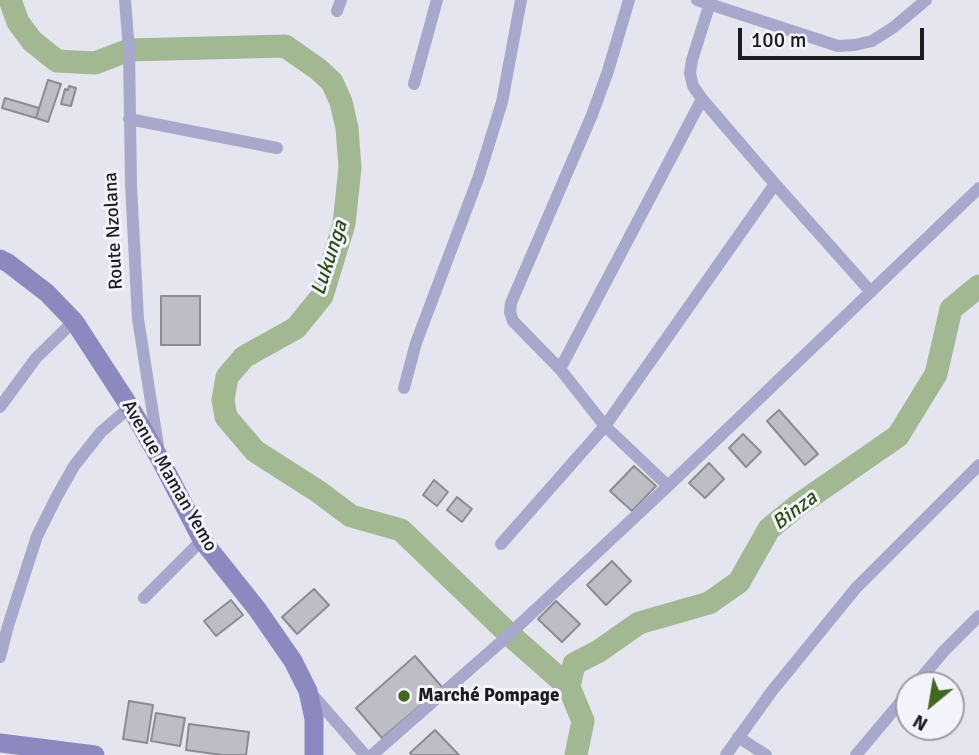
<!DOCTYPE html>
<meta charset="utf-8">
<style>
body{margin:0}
#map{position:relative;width:979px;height:755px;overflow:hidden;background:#e5e5ef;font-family:Signika,sans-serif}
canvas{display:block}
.north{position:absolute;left:895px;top:671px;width:70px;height:70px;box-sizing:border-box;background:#f3f3fc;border:2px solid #9d9da4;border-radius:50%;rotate:210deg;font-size:19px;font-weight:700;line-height:28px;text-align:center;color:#1c1c1f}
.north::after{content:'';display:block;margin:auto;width:24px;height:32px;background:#416721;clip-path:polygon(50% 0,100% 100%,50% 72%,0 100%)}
.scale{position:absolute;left:738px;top:28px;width:186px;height:32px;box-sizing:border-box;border:4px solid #1c1c1f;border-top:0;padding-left:9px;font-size:21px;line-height:24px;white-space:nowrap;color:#1c1c1f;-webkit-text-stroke:5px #f3f3fc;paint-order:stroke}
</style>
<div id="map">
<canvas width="979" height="755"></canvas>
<div class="north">N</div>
<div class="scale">100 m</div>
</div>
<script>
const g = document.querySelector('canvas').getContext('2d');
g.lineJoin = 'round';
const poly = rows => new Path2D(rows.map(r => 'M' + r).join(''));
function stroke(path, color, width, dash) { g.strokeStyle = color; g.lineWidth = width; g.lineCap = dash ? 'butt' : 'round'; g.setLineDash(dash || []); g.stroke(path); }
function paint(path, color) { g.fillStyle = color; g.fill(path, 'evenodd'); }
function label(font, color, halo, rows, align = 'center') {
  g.font = font + ' Signika,sans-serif'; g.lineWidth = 6; g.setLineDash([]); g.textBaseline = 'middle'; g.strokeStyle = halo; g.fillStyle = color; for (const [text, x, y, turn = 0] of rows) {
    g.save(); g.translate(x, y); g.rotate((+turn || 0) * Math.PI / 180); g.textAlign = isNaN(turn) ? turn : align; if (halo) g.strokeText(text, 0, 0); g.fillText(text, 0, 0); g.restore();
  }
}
stroke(poly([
 [10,0,18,22,32,41,57,61,95,63,129,50,285,46,318,69,332,82,341,102,347,128,350,168,344,224,322,296,296,328,244,357,227,377,223,400,226,417,255,451,319,492,351,516,401,530,510,635,569,687,583,721,576,755],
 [569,687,574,664,599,651,639,623,709,603,739,582,769,529,797,506,898,436,936,374,951,309,979,286]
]), '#a2b893', 23);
const building = poly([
 [48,80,61,84,48,122,36,118,48,80],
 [69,86,76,88,71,106,61,104,65,89,68,90,69,86],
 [5,98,39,108,36,118,2,108,5,98],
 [161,296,200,296,200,345,161,345,161,296],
 [779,410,818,454,805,465,767,421,779,410],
 [743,434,761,452,746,467,729,448,743,434],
 [709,463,724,479,705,498,689,483,709,463],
 [634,466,656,486,632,511,610,491,634,466],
 [434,480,448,492,437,506,423,495,434,480],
 [457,497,472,509,462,522,447,510,457,497],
 [612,561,631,581,606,605,587,585,612,561],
 [314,589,329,605,297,634,282,617,314,589],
 [231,600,243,615,216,636,204,621,231,600],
 [556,601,580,624,562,642,538,619,556,601],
 [415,656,442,687,382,738,356,708,415,656],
 [129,701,153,705,147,743,123,739,129,701],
 [156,713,185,718,180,746,151,741,156,713],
 [189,724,249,732,246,755,222,755,186,750,189,724],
 [435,730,459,755,412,755,410,753,435,730]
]);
paint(building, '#bdbdc6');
stroke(building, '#8b8b94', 2);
stroke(poly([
 [125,0,129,50,131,185,138,319,158,446],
 [629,0,608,71,592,115,511,303,510,312,513,321,560,369,605,426,668,486],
 [697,0,838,46,855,45,872,41,894,27,926,0],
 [711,0,692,60,690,73,693,86,702,99,775,184,871,292],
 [337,11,341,0],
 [414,84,437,0],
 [129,119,277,148],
 [560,369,702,99],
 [404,388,416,343,479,176,502,102,521,0],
 [0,407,36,358,74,321],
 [501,544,605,426,775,184],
 [144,598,202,540],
 [0,657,8,626,37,536,56,498,74,466,101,432,130,407],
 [915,685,944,651,979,616],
 [310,692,365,755],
 [738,737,766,755],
 [372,755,501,642,668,486,979,188],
 [726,755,772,691,856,588,979,465],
 [856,755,909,692]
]), '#a8a8cd', 12);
stroke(poly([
 [0,259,8,263,47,293,74,321,130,407,160,459,202,540,257,609,293,661,308,691,314,719,314,755],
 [0,743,95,755]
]), '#8b89bf', 19);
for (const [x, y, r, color] of [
 [404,696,7,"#416721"]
]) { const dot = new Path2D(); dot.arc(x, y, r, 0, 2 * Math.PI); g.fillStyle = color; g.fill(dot); stroke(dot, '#f3f3fc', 2.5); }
label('19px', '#1c1c1f', '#f3f3fc', [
 ["Route Nzolana",114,231,-93],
 ["Avenue Maman Yemo",169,476,60]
]);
label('bold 19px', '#1c1c1f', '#f3f3fc', [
 ["Marché Pompage",418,696]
], 'left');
label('italic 21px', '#2f4d17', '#f3f3fc', [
 ["Lukunga",330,258,-72],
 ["Binza",795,511,-37]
]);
</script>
